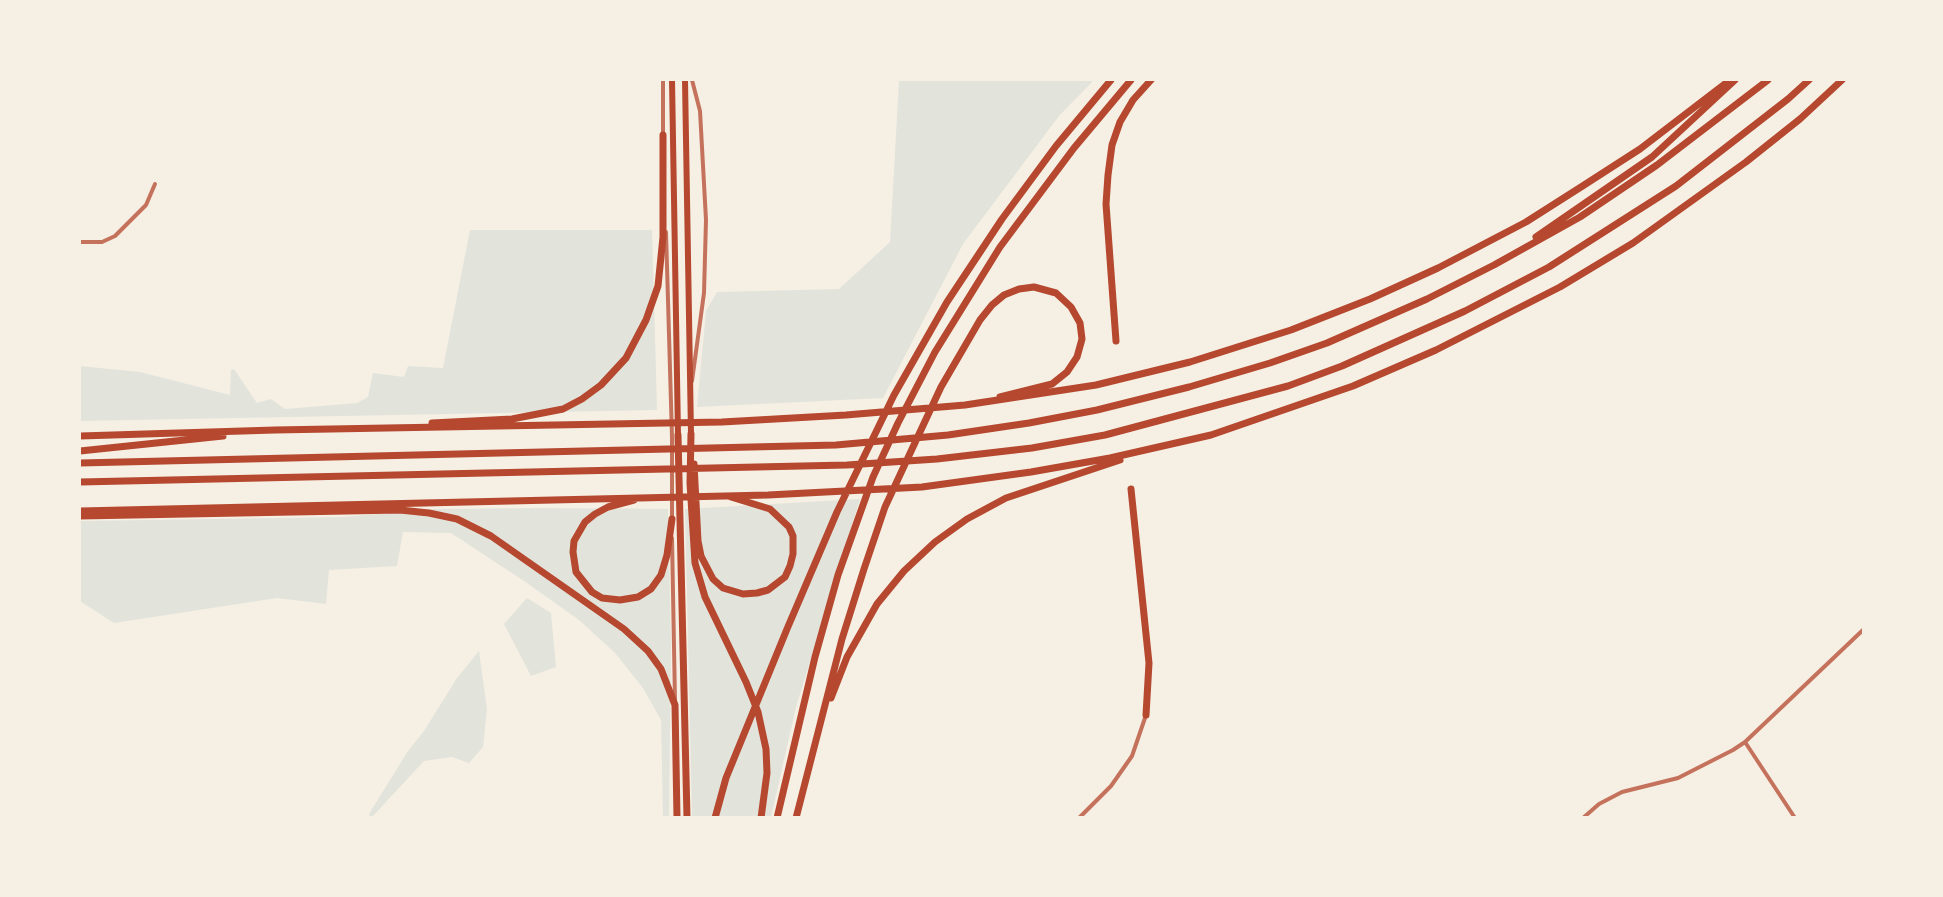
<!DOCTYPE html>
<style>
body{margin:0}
#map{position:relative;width:1943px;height:897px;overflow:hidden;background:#f6efe4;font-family:Helvetica,sans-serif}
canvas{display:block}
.frame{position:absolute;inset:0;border:81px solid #f6efe4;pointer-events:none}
</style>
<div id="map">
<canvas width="1943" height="897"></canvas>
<div class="frame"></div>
</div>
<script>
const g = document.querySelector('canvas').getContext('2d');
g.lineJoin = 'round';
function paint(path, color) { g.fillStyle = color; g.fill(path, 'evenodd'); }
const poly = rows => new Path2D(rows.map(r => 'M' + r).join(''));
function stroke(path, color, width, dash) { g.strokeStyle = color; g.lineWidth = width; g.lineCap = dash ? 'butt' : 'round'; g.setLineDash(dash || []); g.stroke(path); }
paint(poly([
 [899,80,1094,80,1059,116,963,244,883,398,697,407,706,311,717,292,839,289,890,242],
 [470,230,652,230,657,410,80,421,80,366,140,372,230,395,231,370,234,369,257,403,271,399,285,409,357,403,368,397,373,373,404,377,408,366,443,368],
 [860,499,796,707,771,817,692,817,685,509],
 [539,508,668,509,671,644,669,817,663,817,661,720,643,688,615,653,579,620,527,583,451,533,403,532,397,566,329,570,326,604,277,598,114,623,80,601,80,521,343,517,436,509],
 [527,598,551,613,556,667,531,676,504,624],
 [479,651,487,709,483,747,469,763,452,757,424,761,372,817,370,817,369,814,408,751,424,731,457,678]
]), '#e2e4dc');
stroke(poly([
 [663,80,663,134],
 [692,80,700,111,706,220,704,293,692,381],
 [666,232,672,437,672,518],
 [80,242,102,242,115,236,146,205,155,184],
 [672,538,675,701],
 [1745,742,1795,818],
 [1079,818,1111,786,1132,756,1146,715],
 [1583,818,1599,804,1622,792,1678,778,1733,750,1745,742,1864,629]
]), '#c5725c', 4);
stroke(poly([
 [672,80,678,435],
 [685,80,691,434]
]), '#b5482f', 6);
stroke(poly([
 [1536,237,1652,157,1735,80],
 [1116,341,1106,204,1108,175,1112,145,1120,122,1133,100,1151,80],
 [432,423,512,419,563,409,582,399,601,385,626,358,646,320,658,286,663,237,663,135],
 [691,434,690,483,695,563,705,597,746,682,758,712,766,749,767,773,761,818],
 [678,435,687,818],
 [80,436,275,430,722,422,846,415,965,405,1096,385,1190,362,1291,330,1370,299,1438,268,1526,222,1581,187,1640,149,1730,80],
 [80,451,223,436],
 [80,463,836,445,948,435,1029,423,1097,410,1189,387,1270,363,1327,343,1427,299,1494,265,1580,217,1657,165,1768,80],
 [694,464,698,541,701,556,713,579,723,588,743,594,757,593,768,590,785,577,790,566,793,554,793,536,789,527,770,509,731,497],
 [80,482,847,465,937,459,1032,448,1105,435,1288,386,1342,366,1465,311,1549,267,1676,186,1788,99,1809,80],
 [1131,489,1149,663,1146,715],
 [634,500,608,507,595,514,585,522,574,541,573,552,576,572,592,592,602,598,620,600,638,597,651,589,661,575,667,555,672,519],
 [80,511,768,495,922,487,1031,472,1110,458,1211,435,1353,386,1436,350,1560,287,1633,243,1746,162,1800,119,1842,80],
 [80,516,400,510,429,513,457,519,491,536,624,629,648,651,661,669,675,705,677,818],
 [831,698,847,657,877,604,904,571,935,542,967,519,1006,498,1120,460],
 [715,818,726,778,787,629,837,512,894,395,947,302,1002,219,1056,146,1111,80],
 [777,818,815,657,838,575,873,477,898,423,935,352,1000,247,1074,148,1131,80],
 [796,818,842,639,864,569,885,507,941,387,980,320,992,305,1004,295,1019,289,1034,287,1056,293,1071,307,1080,323,1082,339,1077,357,1067,372,1052,384,1000,397]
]), '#b5482f', 7);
</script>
